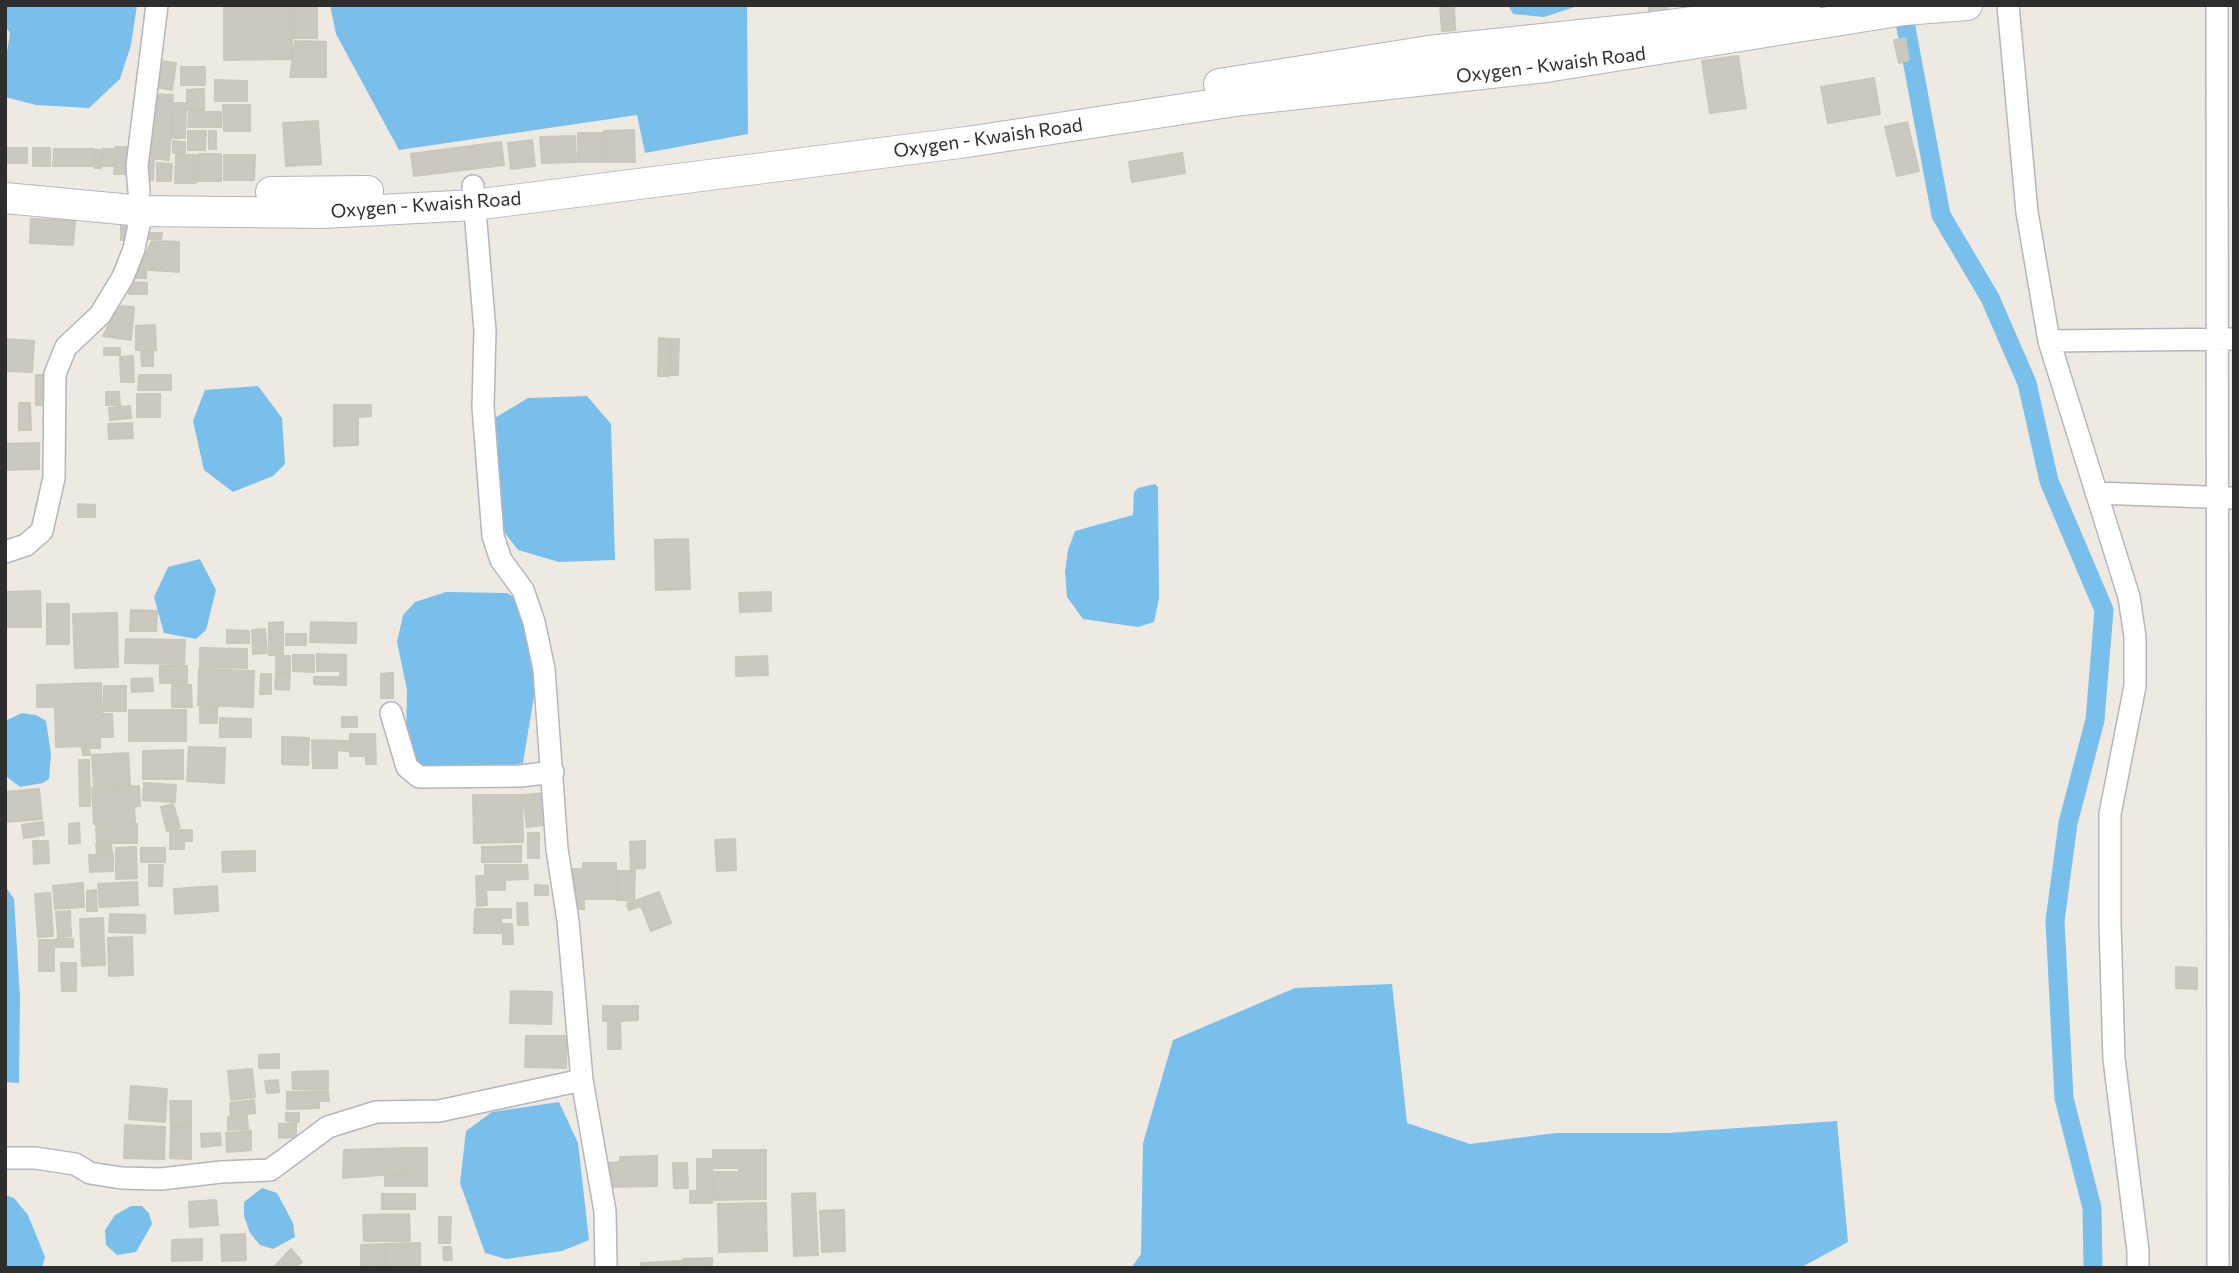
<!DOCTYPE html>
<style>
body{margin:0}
#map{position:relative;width:2239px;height:1273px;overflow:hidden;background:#eeeae1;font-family:Commissioner,sans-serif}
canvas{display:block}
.frame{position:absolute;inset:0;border:7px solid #2e2e2e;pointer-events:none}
</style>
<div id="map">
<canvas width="2239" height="1273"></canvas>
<div class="frame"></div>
</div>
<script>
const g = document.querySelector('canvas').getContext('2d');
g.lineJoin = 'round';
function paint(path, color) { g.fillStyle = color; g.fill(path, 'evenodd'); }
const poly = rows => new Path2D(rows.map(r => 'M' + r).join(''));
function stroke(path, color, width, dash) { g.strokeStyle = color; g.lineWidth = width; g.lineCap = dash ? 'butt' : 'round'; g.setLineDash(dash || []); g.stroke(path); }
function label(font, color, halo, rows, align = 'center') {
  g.font = font + ' Commissioner,sans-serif'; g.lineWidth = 6; g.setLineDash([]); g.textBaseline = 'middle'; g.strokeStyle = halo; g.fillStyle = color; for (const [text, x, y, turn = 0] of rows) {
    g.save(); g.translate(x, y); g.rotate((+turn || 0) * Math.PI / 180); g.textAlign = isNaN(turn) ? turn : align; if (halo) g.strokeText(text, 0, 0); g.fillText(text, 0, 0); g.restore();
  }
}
paint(poly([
 [5,5,137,5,131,45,120,79,89,108,36,105,5,97,5,65,10,33,5,26],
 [330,5,747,5,748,134,645,153,637,115,399,150,336,34],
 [1508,5,1581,5,1544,17,1513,14],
 [258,386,282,418,285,464,273,476,233,492,204,470,193,421,205,390],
 [587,396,611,424,615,560,559,562,518,550,498,524,493,419,528,398],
 [1155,484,1158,487,1159,598,1154,622,1138,627,1083,619,1067,597,1065,572,1068,550,1075,531,1133,515,1134,492,1138,488],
 [200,559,216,590,206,630,196,639,164,633,154,597,168,567],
 [446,592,507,593,522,602,533,644,535,690,523,763,477,772,419,768,406,734,407,690,397,642,403,615,415,602],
 [22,713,36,715,46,721,51,754,49,779,43,783,20,787,7,777,5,724,7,720],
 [5,886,14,899,20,997,19,1083,5,1082],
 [1392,984,1407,1123,1470,1144,1556,1133,1668,1133,1837,1121,1848,1242,1800,1268,1131,1268,1141,1254,1143,1143,1173,1040,1295,988],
 [559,1102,578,1143,589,1240,562,1251,506,1259,485,1253,460,1183,466,1131,492,1112],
 [262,1188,277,1193,293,1223,295,1237,273,1249,260,1245,250,1233,244,1216,244,1202],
 [5,1195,14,1198,28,1215,45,1257,42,1268,5,1268],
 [131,1206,142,1206,149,1213,152,1224,136,1252,117,1255,106,1245,105,1230,115,1215]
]), '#79bfec');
stroke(poly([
 [1905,22,1941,215,1990,298,2027,383,2049,481,2104,610,2095,720,2068,823,2055,921,2064,1098,2092,1208,2093,1268]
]), '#79bfec', 19);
const building = poly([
 [224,5,292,5,292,59,224,60,224,5],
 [294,5,317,5,317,38,294,38,294,5],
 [1440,5,1454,5,1455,30,1442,31,1440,5],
 [1649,5,1667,5,1667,14,1649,14,1649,5],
 [1905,38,1909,60,1899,63,1894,40,1905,38],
 [295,41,326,42,326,77,290,77,295,41],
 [1738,56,1746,108,1710,113,1702,61,1738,56],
 [160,61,176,63,172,90,156,87,160,61],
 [181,67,205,67,205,85,181,85,181,67],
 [1874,78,1880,114,1828,123,1821,87,1874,78],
 [215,80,247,81,247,101,215,101,215,80],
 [204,89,204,110,187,110,187,90,204,89],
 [151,94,173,95,169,160,148,158,151,94],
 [173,103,186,103,185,138,172,138,173,103],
 [223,105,250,105,250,131,224,131,223,105],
 [189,112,221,112,221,127,188,127,189,112],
 [318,121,321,164,286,166,283,123,318,121],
 [1907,122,1919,171,1897,176,1885,127,1907,122],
 [634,130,635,162,604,162,604,131,634,130],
 [188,131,206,131,205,150,188,150,188,131],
 [209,131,216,131,216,149,209,149,209,131],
 [578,133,602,133,602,162,578,162,578,133],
 [575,136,576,162,542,163,540,137,575,136],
 [532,140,535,166,511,169,508,143,532,140],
 [173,141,185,142,185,153,173,153,173,141],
 [501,142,504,165,414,176,411,154,501,142],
 [115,147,135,147,135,174,114,174,115,147],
 [6,148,27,148,27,163,6,163,6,148],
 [33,148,50,148,50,166,33,166,33,148],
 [54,149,94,149,94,166,53,166,54,149],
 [103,149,114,149,113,166,103,166,103,149],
 [95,150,101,150,101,168,95,168,95,150],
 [1182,153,1185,173,1132,182,1129,162,1182,153],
 [199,154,221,154,221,181,198,181,199,154],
 [176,155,197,155,196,183,175,183,176,155],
 [224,155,255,155,254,180,224,180,224,155],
 [144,159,154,160,153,180,143,179,144,159],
 [157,163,172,164,171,181,157,181,157,163],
 [31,219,75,221,73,245,30,243,31,219],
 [121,225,129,225,129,240,121,240,121,225],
 [149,233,162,233,161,239,149,239,149,233],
 [152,241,179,242,179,272,139,269,152,241],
 [134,271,146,271,146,278,134,278,134,271],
 [130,282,147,283,147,294,129,294,130,282],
 [119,306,134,307,131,340,103,336,119,306],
 [155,325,156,350,136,350,136,326,155,325],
 [659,338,670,339,669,376,658,376,659,338],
 [5,339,34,341,32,372,5,371,5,339],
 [672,339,679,339,678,375,671,375,672,339],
 [104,348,120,348,120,355,104,355,104,348],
 [141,352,153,352,153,366,142,366,141,352],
 [133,356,134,382,121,382,120,357,133,356],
 [36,375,53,375,53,406,36,405,36,375],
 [139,375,171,375,171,390,138,390,139,375],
 [106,392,119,392,120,405,106,405,106,392],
 [137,394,160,394,160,417,137,417,137,394],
 [19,403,30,403,31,430,19,430,19,403],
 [334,405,371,405,371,416,358,417,358,445,334,446,334,405],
 [130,406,131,418,110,420,109,408,130,406],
 [132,423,133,438,109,439,108,424,132,423],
 [39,443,39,469,5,470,5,444,39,443],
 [78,504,95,505,95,517,78,517,78,504],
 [688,539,690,589,656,590,655,540,688,539],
 [40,591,41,627,5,627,5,592,40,591],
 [771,592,771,611,740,612,739,593,771,592],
 [47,604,69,604,69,644,47,644,47,604],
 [131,610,157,611,156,631,130,631,131,610],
 [117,613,118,667,75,668,73,614,117,613],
 [283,622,283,655,269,655,269,623,283,622],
 [311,622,356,623,356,643,310,642,311,622],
 [265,629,267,653,253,654,252,630,265,629],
 [227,630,249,631,249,643,227,643,227,630],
 [286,634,306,634,306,645,286,645,286,634],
 [126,639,185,640,184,664,125,663,126,639],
 [200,648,247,649,247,668,200,667,200,648],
 [317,654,346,655,346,685,314,684,314,677,340,677,340,671,317,671,317,654],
 [293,655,314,655,314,672,293,671,293,655],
 [276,656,290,656,290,672,276,672,276,656],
 [767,656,768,675,736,676,736,657,767,656],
 [160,666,187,666,187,683,160,683,160,666],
 [199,669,254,671,253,707,198,705,199,669],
 [393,673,393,698,381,698,381,674,393,673],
 [261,674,271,674,271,694,260,694,261,674],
 [276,674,290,674,289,690,275,689,276,674],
 [152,678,153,691,132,692,131,679,152,678],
 [101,683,102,714,112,714,113,737,100,737,100,748,89,748,90,755,83,755,82,746,56,747,55,707,37,707,37,685,101,683],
 [172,685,191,685,192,707,172,707,172,685],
 [104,686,126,686,126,711,104,711,104,686],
 [200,707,217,707,217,723,200,723,200,707],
 [129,710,186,710,186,741,129,741,129,710],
 [342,717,357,717,357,727,342,727,342,717],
 [220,718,251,719,251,737,220,737,220,718],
 [350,734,375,734,376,764,366,764,366,756,350,756,350,734],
 [282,737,309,738,308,765,282,764,282,737],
 [312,740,348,741,348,751,337,750,337,768,313,768,312,740],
 [189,747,225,748,224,783,187,781,189,747],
 [183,750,183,779,143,779,143,751,183,750],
 [128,753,130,785,94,787,92,755,128,753],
 [79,760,89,760,90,806,80,806,79,760],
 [144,783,176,785,175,802,143,800,144,783],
 [139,786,140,806,134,806,135,822,94,824,92,788,139,786],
 [39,789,42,819,6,822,5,792,39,789],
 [548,793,552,824,527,827,523,795,548,793],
 [473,795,522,795,523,842,474,843,473,795],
 [173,804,180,827,167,831,161,807,173,804],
 [43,822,44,835,24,838,22,825,43,822],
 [79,823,80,843,69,844,69,824,79,823],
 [137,824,137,843,97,843,96,825,137,824],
 [170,830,192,830,192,841,184,841,184,849,170,849,170,830],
 [528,833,539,833,539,858,528,858,528,833],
 [735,839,736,870,717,871,715,840,735,839],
 [33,841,48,841,49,863,34,864,33,841],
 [645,841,645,868,631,869,630,842,645,841],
 [96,844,111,844,112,853,97,854,96,844],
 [521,846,521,862,482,862,482,847,521,846],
 [136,847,137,878,116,879,116,848,136,847],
 [141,848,165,848,165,862,141,862,141,848],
 [255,851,255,871,223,872,222,852,255,851],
 [113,854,113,871,90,872,89,855,113,854],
 [583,863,616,863,616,899,584,899,584,909,567,909,567,869,583,869,583,863],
 [149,865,163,865,162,886,149,886,149,865],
 [485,865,527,865,528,879,505,880,505,890,486,890,487,905,477,906,476,876,485,876,485,865],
 [618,871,635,871,634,901,617,900,618,871],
 [137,882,138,905,100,907,98,884,137,882],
 [83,883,84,907,55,909,53,886,83,883],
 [535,885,548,886,548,895,535,895,535,885],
 [217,886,218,911,175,914,174,889,217,886],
 [96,890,97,911,87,911,87,891,96,890],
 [659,892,671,923,651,931,641,906,629,910,627,904,659,892],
 [50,893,53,936,38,937,35,894,50,893],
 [517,903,527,903,528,925,518,925,517,903],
 [475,909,511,909,511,918,501,918,502,933,474,933,475,909],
 [70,911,71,936,58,937,56,912,70,911],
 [110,914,145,915,145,933,109,932,110,914],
 [103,918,105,965,82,966,80,919,103,918],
 [503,924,512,924,513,944,503,944,503,924],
 [132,937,133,975,109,976,108,938,132,937],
 [56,939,73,939,73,947,56,947,56,939],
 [39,940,54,940,54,971,39,971,39,940],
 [61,963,76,963,76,991,62,991,61,963],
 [2176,967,2197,968,2197,989,2176,988,2176,967],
 [511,991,552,992,551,1024,510,1023,511,991],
 [603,1006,638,1006,638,1020,620,1021,621,1049,608,1049,608,1021,603,1021,603,1006],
 [526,1036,567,1036,566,1068,525,1067,526,1036],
 [279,1054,279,1068,259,1068,259,1055,279,1054],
 [252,1069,255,1097,231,1100,228,1071,252,1069],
 [328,1071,328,1089,293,1089,292,1072,328,1071],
 [278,1080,279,1092,267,1093,265,1081,278,1080],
 [131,1086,167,1089,165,1122,129,1119,131,1086],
 [328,1091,329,1101,319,1101,319,1108,287,1109,287,1092,328,1091],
 [254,1100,255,1113,231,1116,230,1103,254,1100],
 [170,1101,191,1101,191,1125,171,1125,170,1101],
 [286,1113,299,1113,299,1122,286,1121,286,1113],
 [247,1116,248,1129,228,1130,228,1117,247,1116],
 [296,1123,296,1137,279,1138,279,1124,296,1123],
 [125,1125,165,1127,164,1159,124,1158,125,1125],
 [171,1127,191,1127,191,1159,170,1158,171,1127],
 [251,1131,251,1150,227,1152,226,1133,251,1131],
 [220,1133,221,1145,202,1147,201,1134,220,1133],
 [407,1148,407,1173,343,1178,344,1150,407,1148],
 [408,1148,427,1148,427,1186,385,1186,385,1175,408,1175,408,1148],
 [713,1150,766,1150,766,1199,714,1200,713,1172,739,1172,739,1168,713,1168,713,1150],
 [657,1156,657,1186,607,1187,607,1163,620,1162,620,1157,657,1156],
 [697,1159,712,1159,712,1203,690,1203,690,1191,697,1191,697,1159],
 [673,1163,687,1163,688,1188,674,1188,673,1163],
 [815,1193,818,1255,794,1256,792,1194,815,1193],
 [382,1194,415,1194,415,1209,382,1209,382,1194],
 [216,1200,218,1225,190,1227,189,1202,216,1200],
 [766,1203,767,1251,719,1252,718,1204,766,1203],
 [844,1210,845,1251,822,1252,820,1211,844,1210],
 [409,1214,410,1241,364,1241,363,1215,409,1214],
 [439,1217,451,1217,450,1243,439,1243,439,1217],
 [245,1234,246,1260,222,1261,221,1235,245,1234],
 [202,1239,202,1260,172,1261,172,1240,202,1239],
 [420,1243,420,1268,386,1268,386,1244,420,1243],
 [384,1244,384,1268,361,1268,361,1245,384,1244],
 [443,1247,451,1247,452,1260,444,1260,443,1247],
 [291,1249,302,1262,295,1268,273,1268,291,1249],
 [712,1258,712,1267,683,1268,683,1259,712,1258],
 [682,1261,682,1268,641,1268,641,1263,682,1261]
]);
paint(building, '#cac8bf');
stroke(building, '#cac7ba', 2);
const street = poly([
 [2008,5,2027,212,2049,341,2129,597,2135,637,2135,686,2110,814,2110,924,2114,1059,2138,1251,2138,1268],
 [2217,5,2218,1268],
 [473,186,485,331,483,407,493,536,501,560,523,590,534,622,544,669,557,849,568,921,582,1080,605,1211,606,1268],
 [139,192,137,166,157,5],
 [2049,341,2234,339],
 [2096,493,2234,498],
 [5,552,26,545,42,531,54,478,55,374,66,347,100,315,123,277,134,249,142,211],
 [391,713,407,767,419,777,521,776,553,772],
 [5,1158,35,1158,75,1164,90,1173,121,1178,161,1179,221,1172,270,1170,328,1127,376,1112,439,1111,582,1080]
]);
const secondary = poly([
 [1219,84,1429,51,1646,28,1805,7],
 [271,192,368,191],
 [5,198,142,211,323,213,474,205,967,142,1242,100,1546,67,1904,10,1967,5]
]);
stroke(street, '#b4b5c0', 24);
stroke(secondary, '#b4b5c0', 32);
stroke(street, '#fff', 21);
stroke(secondary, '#fff', 30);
label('19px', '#2e2e2e', '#fff', [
 ["Oxygen - Kwaish Road",1551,65,-7],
 ["Oxygen - Kwaish Road",988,138,-8],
 ["Oxygen - Kwaish Road",426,205,-4]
]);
</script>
